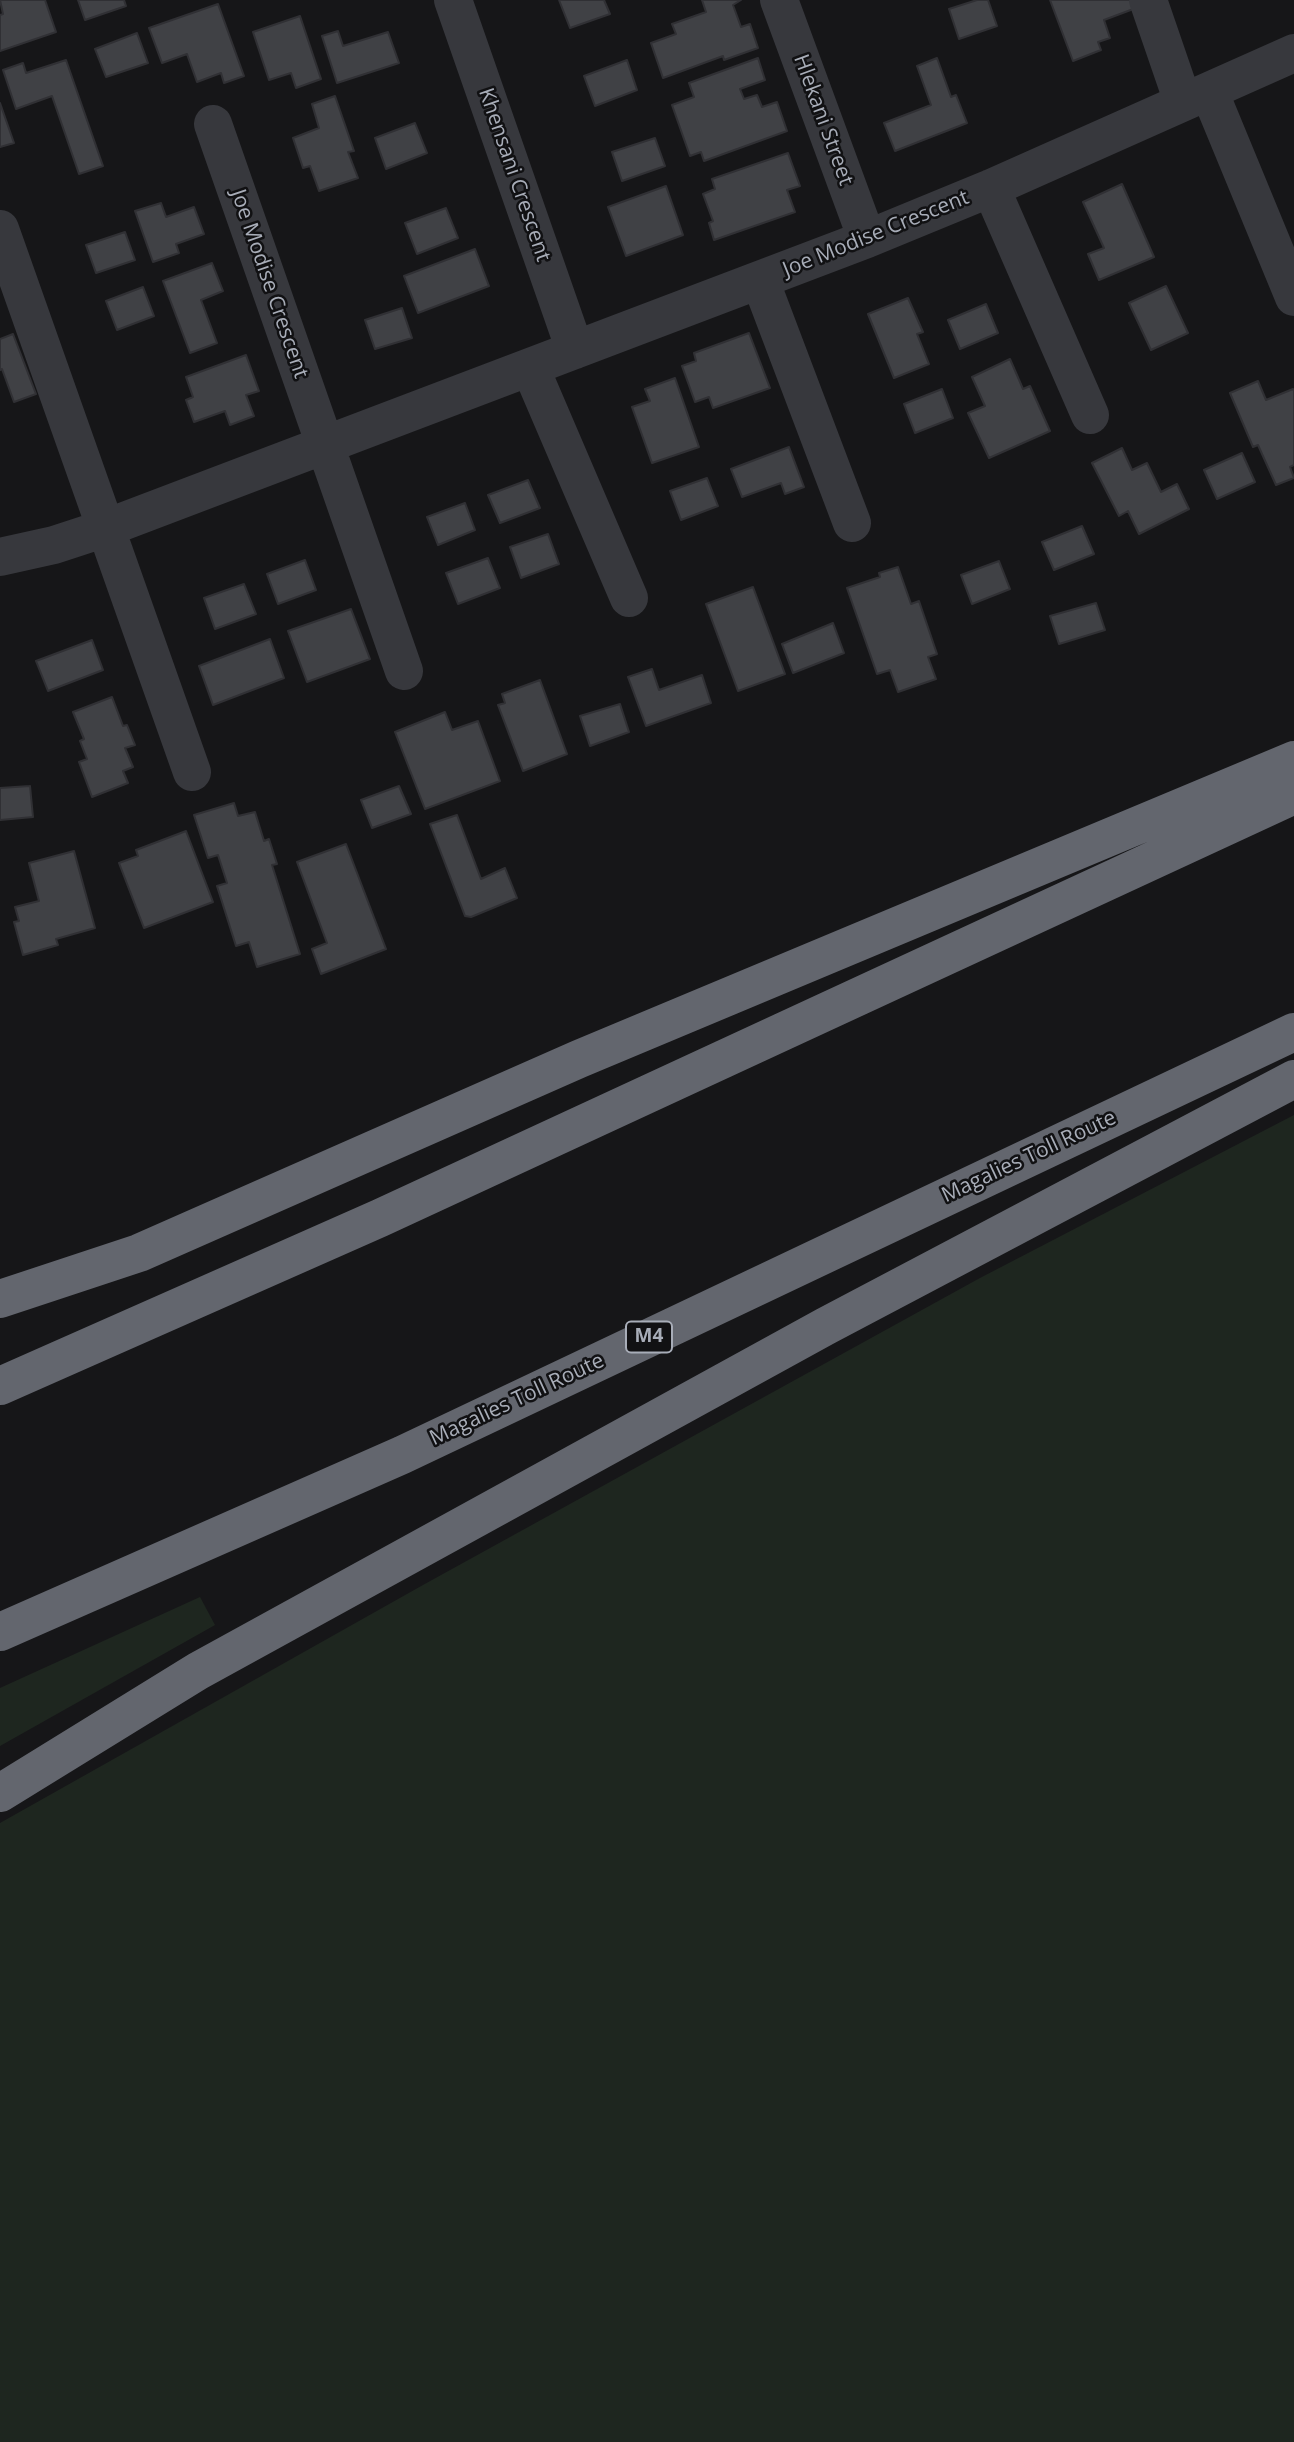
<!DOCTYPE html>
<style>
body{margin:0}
canvas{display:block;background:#161618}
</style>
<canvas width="1294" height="2442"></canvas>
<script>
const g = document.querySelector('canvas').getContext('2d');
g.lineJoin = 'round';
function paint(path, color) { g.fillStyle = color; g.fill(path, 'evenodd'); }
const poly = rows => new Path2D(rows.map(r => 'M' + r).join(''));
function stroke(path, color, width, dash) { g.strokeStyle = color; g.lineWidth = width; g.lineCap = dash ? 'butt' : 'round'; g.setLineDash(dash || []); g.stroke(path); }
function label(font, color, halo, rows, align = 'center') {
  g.font = font + ' "Open Sans",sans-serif'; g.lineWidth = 5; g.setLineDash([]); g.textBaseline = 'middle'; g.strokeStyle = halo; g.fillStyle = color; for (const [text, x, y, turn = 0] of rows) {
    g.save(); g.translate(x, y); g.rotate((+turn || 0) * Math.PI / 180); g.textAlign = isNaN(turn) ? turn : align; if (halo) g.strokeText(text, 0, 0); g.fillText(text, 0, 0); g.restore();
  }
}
paint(poly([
 [1294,1115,1294,2442,0,2442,0,1823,423,1585,980,1278],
 [200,1597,215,1625,0,1746,0,1688]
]), '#1e261f');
const building = poly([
 [0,0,45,0,56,32,0,51,0,15,3,14,0,0],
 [78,0,124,0,126,6,85,20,78,0],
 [559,0,604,0,610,14,570,28,559,0],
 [702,0,741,0,733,5,741,27,750,24,758,48,724,60,723,56,663,78,651,43,676,34,672,24,706,12,702,0],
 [977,0,988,0,997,26,959,39,949,9,977,0],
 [1050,0,1133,0,1136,8,1104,20,1110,38,1098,42,1101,50,1073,61,1050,0],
 [218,4,244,76,224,83,221,73,197,82,187,54,162,63,149,28,218,4],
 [300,16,321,79,296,88,291,73,269,80,253,32,300,16],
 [338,31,343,46,388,32,399,63,337,83,322,36,338,31],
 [137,33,148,63,106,77,95,49,137,33],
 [758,58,765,80,740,89,744,99,757,95,762,107,777,102,787,131,704,161,701,152,690,156,672,105,694,97,689,83,758,58],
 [937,58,951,97,956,95,967,123,895,151,884,123,931,105,917,66,937,58],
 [66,60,103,166,79,174,52,96,16,109,3,70,23,63,26,73,66,60],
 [627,60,637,90,595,106,584,76,627,60],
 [335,96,354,151,348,152,358,178,319,191,310,166,303,168,293,138,319,128,312,104,335,96],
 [0,103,14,143,0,147,0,103],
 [415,123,427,153,386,169,375,138,415,123],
 [655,138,665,166,622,181,612,152,655,138],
 [788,153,800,186,787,190,795,212,714,240,709,223,713,221,703,194,715,189,712,179,788,153],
 [1122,184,1154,257,1099,280,1088,254,1104,248,1083,202,1122,184],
 [666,186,683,235,626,256,608,207,666,186],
 [161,203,166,217,194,207,204,234,176,244,179,253,153,262,135,211,161,203],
 [446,208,458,238,417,254,405,223,446,208],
 [125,232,135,260,96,273,86,245,125,232],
 [475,249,489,286,418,313,404,276,475,249],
 [212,263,223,291,201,300,217,343,190,353,163,281,212,263],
 [1166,286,1188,333,1151,350,1129,303,1166,286],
 [143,287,154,316,117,330,106,301,143,287],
 [908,298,923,332,917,334,929,364,894,378,868,314,908,298],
 [986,304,998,333,960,349,948,320,986,304],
 [402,308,412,338,375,349,365,320,402,308],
 [749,333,770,388,713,408,709,397,695,402,682,366,696,361,694,353,749,333],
 [13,334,36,394,14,402,2,369,0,370,0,339,13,334],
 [246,355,259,391,246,395,254,416,230,425,225,411,194,422,186,400,193,397,186,377,246,355],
 [1010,359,1023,389,1030,386,1050,431,989,458,968,413,985,406,972,377,1010,359],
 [675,378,699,447,652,463,632,407,650,401,645,389,675,378],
 [1258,381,1266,400,1293,389,1294,391,1294,465,1290,467,1294,478,1276,485,1258,445,1253,447,1230,393,1258,381],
 [942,389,953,418,915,433,904,404,942,389],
 [789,447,804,487,785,494,781,483,742,497,731,469,789,447],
 [1122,448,1132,470,1147,463,1161,492,1177,484,1189,509,1139,534,1128,511,1119,516,1092,463,1122,448],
 [1242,453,1255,482,1217,499,1204,470,1242,453],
 [707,478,718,506,681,520,670,491,707,478],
 [528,480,540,508,500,523,488,495,528,480],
 [465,503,475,530,438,545,427,517,465,503],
 [1082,526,1094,554,1054,570,1042,542,1082,526],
 [548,534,559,564,521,578,510,547,548,534],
 [488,558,500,588,458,604,446,573,488,558],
 [305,560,316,590,278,604,267,574,305,560],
 [999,561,1010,589,972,604,961,575,999,561],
 [898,567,911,604,919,601,937,654,928,657,936,679,898,692,890,670,877,674,847,588,880,577,879,573,898,567],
 [244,584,256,614,215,629,204,598,244,584],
 [753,587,785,674,738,691,706,604,753,587],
 [1096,603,1105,630,1059,644,1050,616,1096,603],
 [351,609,370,659,307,682,288,631,351,609],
 [833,623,844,653,793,673,782,644,833,623],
 [270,639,284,678,213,705,199,666,270,639],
 [92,640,103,670,48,691,36,661,92,640],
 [652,669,659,690,702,675,711,703,646,726,628,677,652,669],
 [540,680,567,754,523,771,498,705,505,703,502,694,540,680],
 [112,697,123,726,127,725,135,745,125,748,133,767,123,771,128,783,92,797,79,762,87,759,80,741,84,739,73,712,112,697],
 [620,704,629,732,590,746,580,716,620,704],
 [445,712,452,730,478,721,500,781,425,809,395,732,445,712],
 [30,786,33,817,0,820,0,788,30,786],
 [399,786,411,814,372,828,361,800,399,786],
 [234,803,238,816,255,812,264,841,269,839,277,864,272,865,300,954,257,967,249,942,236,946,217,886,227,883,218,855,208,858,194,815,234,803],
 [457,815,481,879,505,868,517,898,471,917,465,916,430,824,457,815],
 [186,831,213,902,144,928,119,863,138,856,136,850,186,831],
 [346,844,386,949,321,974,312,949,327,943,297,862,346,844],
 [74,851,95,928,56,939,58,945,23,955,14,922,19,921,15,907,39,901,29,863,74,851]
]);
paint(building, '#404145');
stroke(building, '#303034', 2);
stroke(poly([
 [453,0,575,350],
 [779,0,867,239],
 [1148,0,1183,102],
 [1209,91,1294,297],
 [213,124,404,671],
 [991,188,1090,415],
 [0,229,192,772],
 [760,280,852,523],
 [530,367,629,598],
 [0,557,54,545,106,528,867,239,991,188,1294,53]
]), '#37383d', 38);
stroke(poly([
 [0,1299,139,1253,579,1059,1294,760],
 [0,1386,380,1218,1294,795],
 [0,1632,402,1455,1294,1032],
 [0,1793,198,1671,826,1326,1294,1079]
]), '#63666e', 38);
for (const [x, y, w] of [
 [649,1337,46]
]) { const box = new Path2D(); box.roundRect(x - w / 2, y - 15.5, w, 31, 5); g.fillStyle = '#111113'; g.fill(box); stroke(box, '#a8adb8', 2); }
label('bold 19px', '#a8adb8', null, [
 ["M4",649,1337]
]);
label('21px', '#a8adb8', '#111113', [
 ["Hlekani Street",823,120,70],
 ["Khensani Crescent",514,175,71],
 ["Joe Modise Crescent",876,234,-22],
 ["Joe Modise Crescent",269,284,71],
 ["Magalies Toll Route",1029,1157,-25],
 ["Magalies Toll Route",517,1400,-25]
]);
</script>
